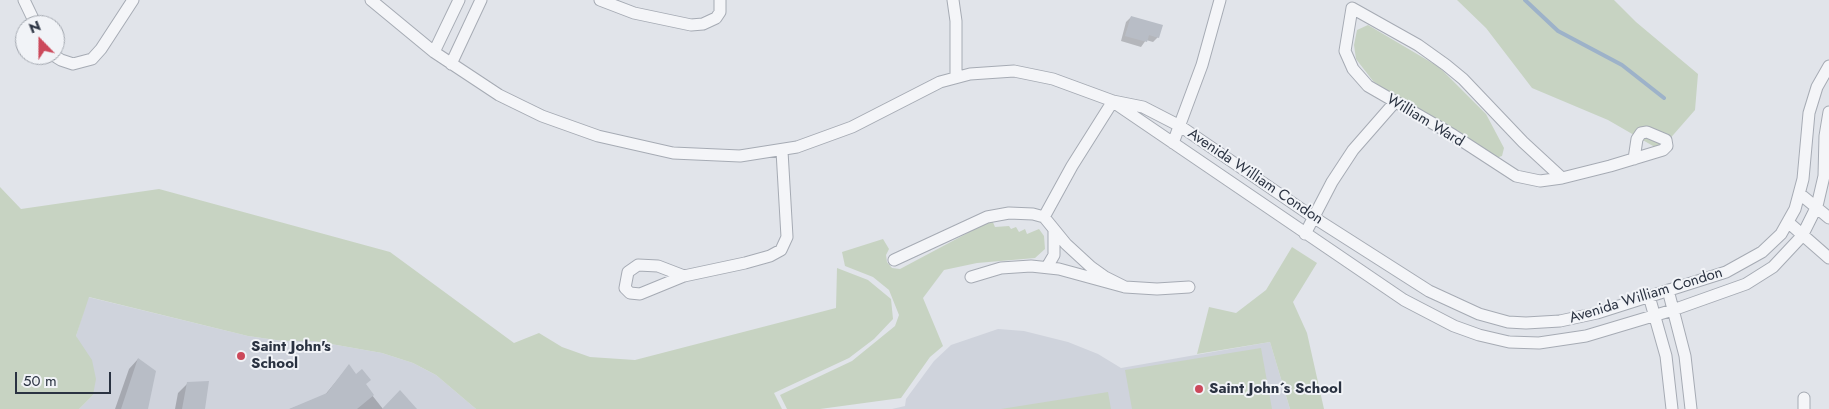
<!DOCTYPE html>
<meta charset="utf-8">
<style>
body{margin:0}
#map{position:relative;width:1829px;height:409px;overflow:hidden;background:#e1e4ea;font-family:Jost,sans-serif}
canvas{display:block}
.north{position:absolute;left:15px;top:15px;width:50px;height:50px;box-sizing:border-box;background:#f1f3f7;border:1px solid #a1a6ae;border-radius:50%;rotate:338deg;font-size:14px;font-weight:700;line-height:20px;text-align:center;color:#2a3241}
.north::after{content:'';display:block;margin:auto;width:18px;height:22px;background:#cc495b;clip-path:polygon(50% 0,100% 100%,50% 72%,0 100%)}
.scale{position:absolute;left:15px;top:372px;width:96px;height:22px;box-sizing:border-box;border:2px solid #2a3241;border-top:0;padding-left:6px;font-size:15px;line-height:18px;white-space:nowrap;color:#2a3241;-webkit-text-stroke:4px #f1f3f7;paint-order:stroke}
</style>
<div id="map">
<canvas width="1829" height="409"></canvas>
<div class="north">N</div>
<div class="scale">50 m</div>
</div>
<script>
const g = document.querySelector('canvas').getContext('2d');
g.lineJoin = 'round';
function paint(path, color) { g.fillStyle = color; g.fill(path, 'evenodd'); }
const poly = rows => new Path2D(rows.map(r => 'M' + r).join(''));
function stroke(path, color, width, dash) { g.strokeStyle = color; g.lineWidth = width; g.lineCap = dash ? 'butt' : 'round'; g.setLineDash(dash || []); g.stroke(path); }
function label(font, color, halo, rows, align = 'center') {
  g.font = font + ' Jost,sans-serif'; g.lineWidth = 4; g.setLineDash([]); g.textBaseline = 'middle'; g.strokeStyle = halo; g.fillStyle = color; for (const [text, x, y, turn = 0] of rows) {
    g.save(); g.translate(x, y); g.rotate((+turn || 0) * Math.PI / 180); g.textAlign = isNaN(turn) ? turn : align; if (halo) g.strokeText(text, 0, 0); g.fillText(text, 0, 0); g.restore();
  }
}
paint(poly([
 [88,297,248,336,283,341,314,341,382,353,413,363,436,375,476,409,79,409,93,395,76,336],
 [998,329,1024,331,1068,342,1098,354,1121,368,1270,342,1290,409,892,409,905,406,906,399,934,361,951,345]
]), '#cfd3dc');
paint(poly([
 [1457,0,1614,0,1636,22,1698,74,1695,110,1660,150,1608,120,1532,88,1486,28],
 [1368,25,1439,67,1486,114,1504,148,1502,156,1496,158,1397,99,1373,81,1356,59,1354,45,1357,30],
 [0,187,21,209,159,189,390,252,514,343,539,333,562,347,590,357,635,360,836,308,837,268,868,280,891,299,893,319,874,339,849,358,774,393,782,409,476,409,436,375,413,363,382,353,314,341,283,341,248,336,89,297,76,336,92,360,96,379,93,395,79,409,0,409],
 [992,220,995,227,1009,226,1011,229,1016,227,1019,232,1025,229,1027,234,1039,229,1044,236,1045,249,1035,258,977,263,944,270,923,298,943,346,930,357,901,398,820,409,787,409,780,395,852,361,895,326,899,315,889,290,873,277,845,266,842,252,883,239,889,249,886,255,887,262,892,268,900,269],
 [1292,247,1317,263,1293,302,1307,333,1324,409,1290,409,1270,342,1197,354,1209,307,1236,313,1266,290],
 [1261,348,1272,409,1132,409,1125,370],
 [1108,392,1111,409,1001,409]
]), '#c7d3c2');
paint(poly([
 [1131,17,1158,37,1153,42,1146,40,1141,47,1121,41,1126,22],
 [138,359,147,409,115,409,129,369],
 [349,366,383,409,290,409,324,396],
 [188,383,204,409,175,409,178,393]
]), '#0003');
stroke(poly([
 [1525,0,1558,31,1622,65,1664,98]
]), '#9db2c9', 4);
paint(poly([
 [1131,16,1163,25,1159,38,1149,35,1147,42,1125,36],
 [138,358,156,371,148,409,121,409],
 [349,364,356,374,362,369,371,380,366,384,374,395,357,409,289,409,327,393],
 [209,381,205,409,182,409,187,382],
 [400,390,417,409,382,409]
]), '#b8bdc6');
const minor = poly([
 [24,0,36,25],
 [371,0,434,52,499,95,542,116,598,136,673,153,740,156,797,147,852,127,940,82,970,74,1014,71,1053,79,1113,101,1143,107,1180,126,1313,217,1429,291,1479,314,1508,322,1526,323,1560,321,1597,313,1726,272,1762,252,1781,234,1795,209,1803,179,1809,113,1817,87,1829,66],
 [600,0,634,13,691,25,703,24,716,18,720,12,720,0],
 [953,0,956,21,956,77],
 [434,52,459,0],
 [53,55,61,60,73,64,92,59,101,49,133,0],
 [451,64,481,0],
 [1116,104,1404,300,1454,326,1479,335,1509,342,1539,343,1586,336,1673,310,1746,284,1773,267,1802,236,1817,206,1824,176,1825,136,1829,112],
 [1173,143,1202,65,1220,0],
 [1562,178,1523,142,1463,79,1446,65,1418,45,1352,8,1345,51,1353,69,1368,86,1453,135,1516,176,1540,181,1562,178,1610,166,1663,150,1667,146,1666,140,1647,132,1641,133,1637,139,1634,159],
 [1800,194,1829,218],
 [1044,217,1072,166,1113,101],
 [1789,223,1829,258],
 [1305,234,1332,182,1353,150,1395,102],
 [894,260,987,217,1009,213,1033,214,1044,217,1066,244,1091,267,1105,277,1125,287],
 [1047,267,1054,255,1054,230],
 [684,276,658,266,638,265,628,272,625,288,630,293,640,294,684,276,745,263,770,256,781,250,787,237,782,151],
 [971,277,1001,268,1031,266,1059,269,1125,287,1157,289,1189,287],
 [1668,290,1685,356,1691,409],
 [1649,296,1666,356,1672,409],
 [1804,398,1804,409]
]);
stroke(minor, '#a6abb4', 13);
stroke(minor, '#f4f5f8', 11);
for (const [x, y, r, color] of [
 [241,356,5,"#cc495b"],
 [1199,389,5,"#cc495b"]
]) { const dot = new Path2D(); dot.arc(x, y, r, 0, 2 * Math.PI); g.fillStyle = color; g.fill(dot); stroke(dot, '#f1f3f7', 2); }
label('15px', '#2a3241', '#f1f3f7', [
 ["William Ward",1425,121,31],
 ["Avenida William Condon",1255,177,34],
 ["Avenida William Condon",1646,296,-17]
]);
label('bold 15px', '#2a3241', '#f1f3f7', [
 ["Saint John's",251,347],
 ["School",251,364],
 ["Saint John´s School",1209,389]
], 'left');
</script>
